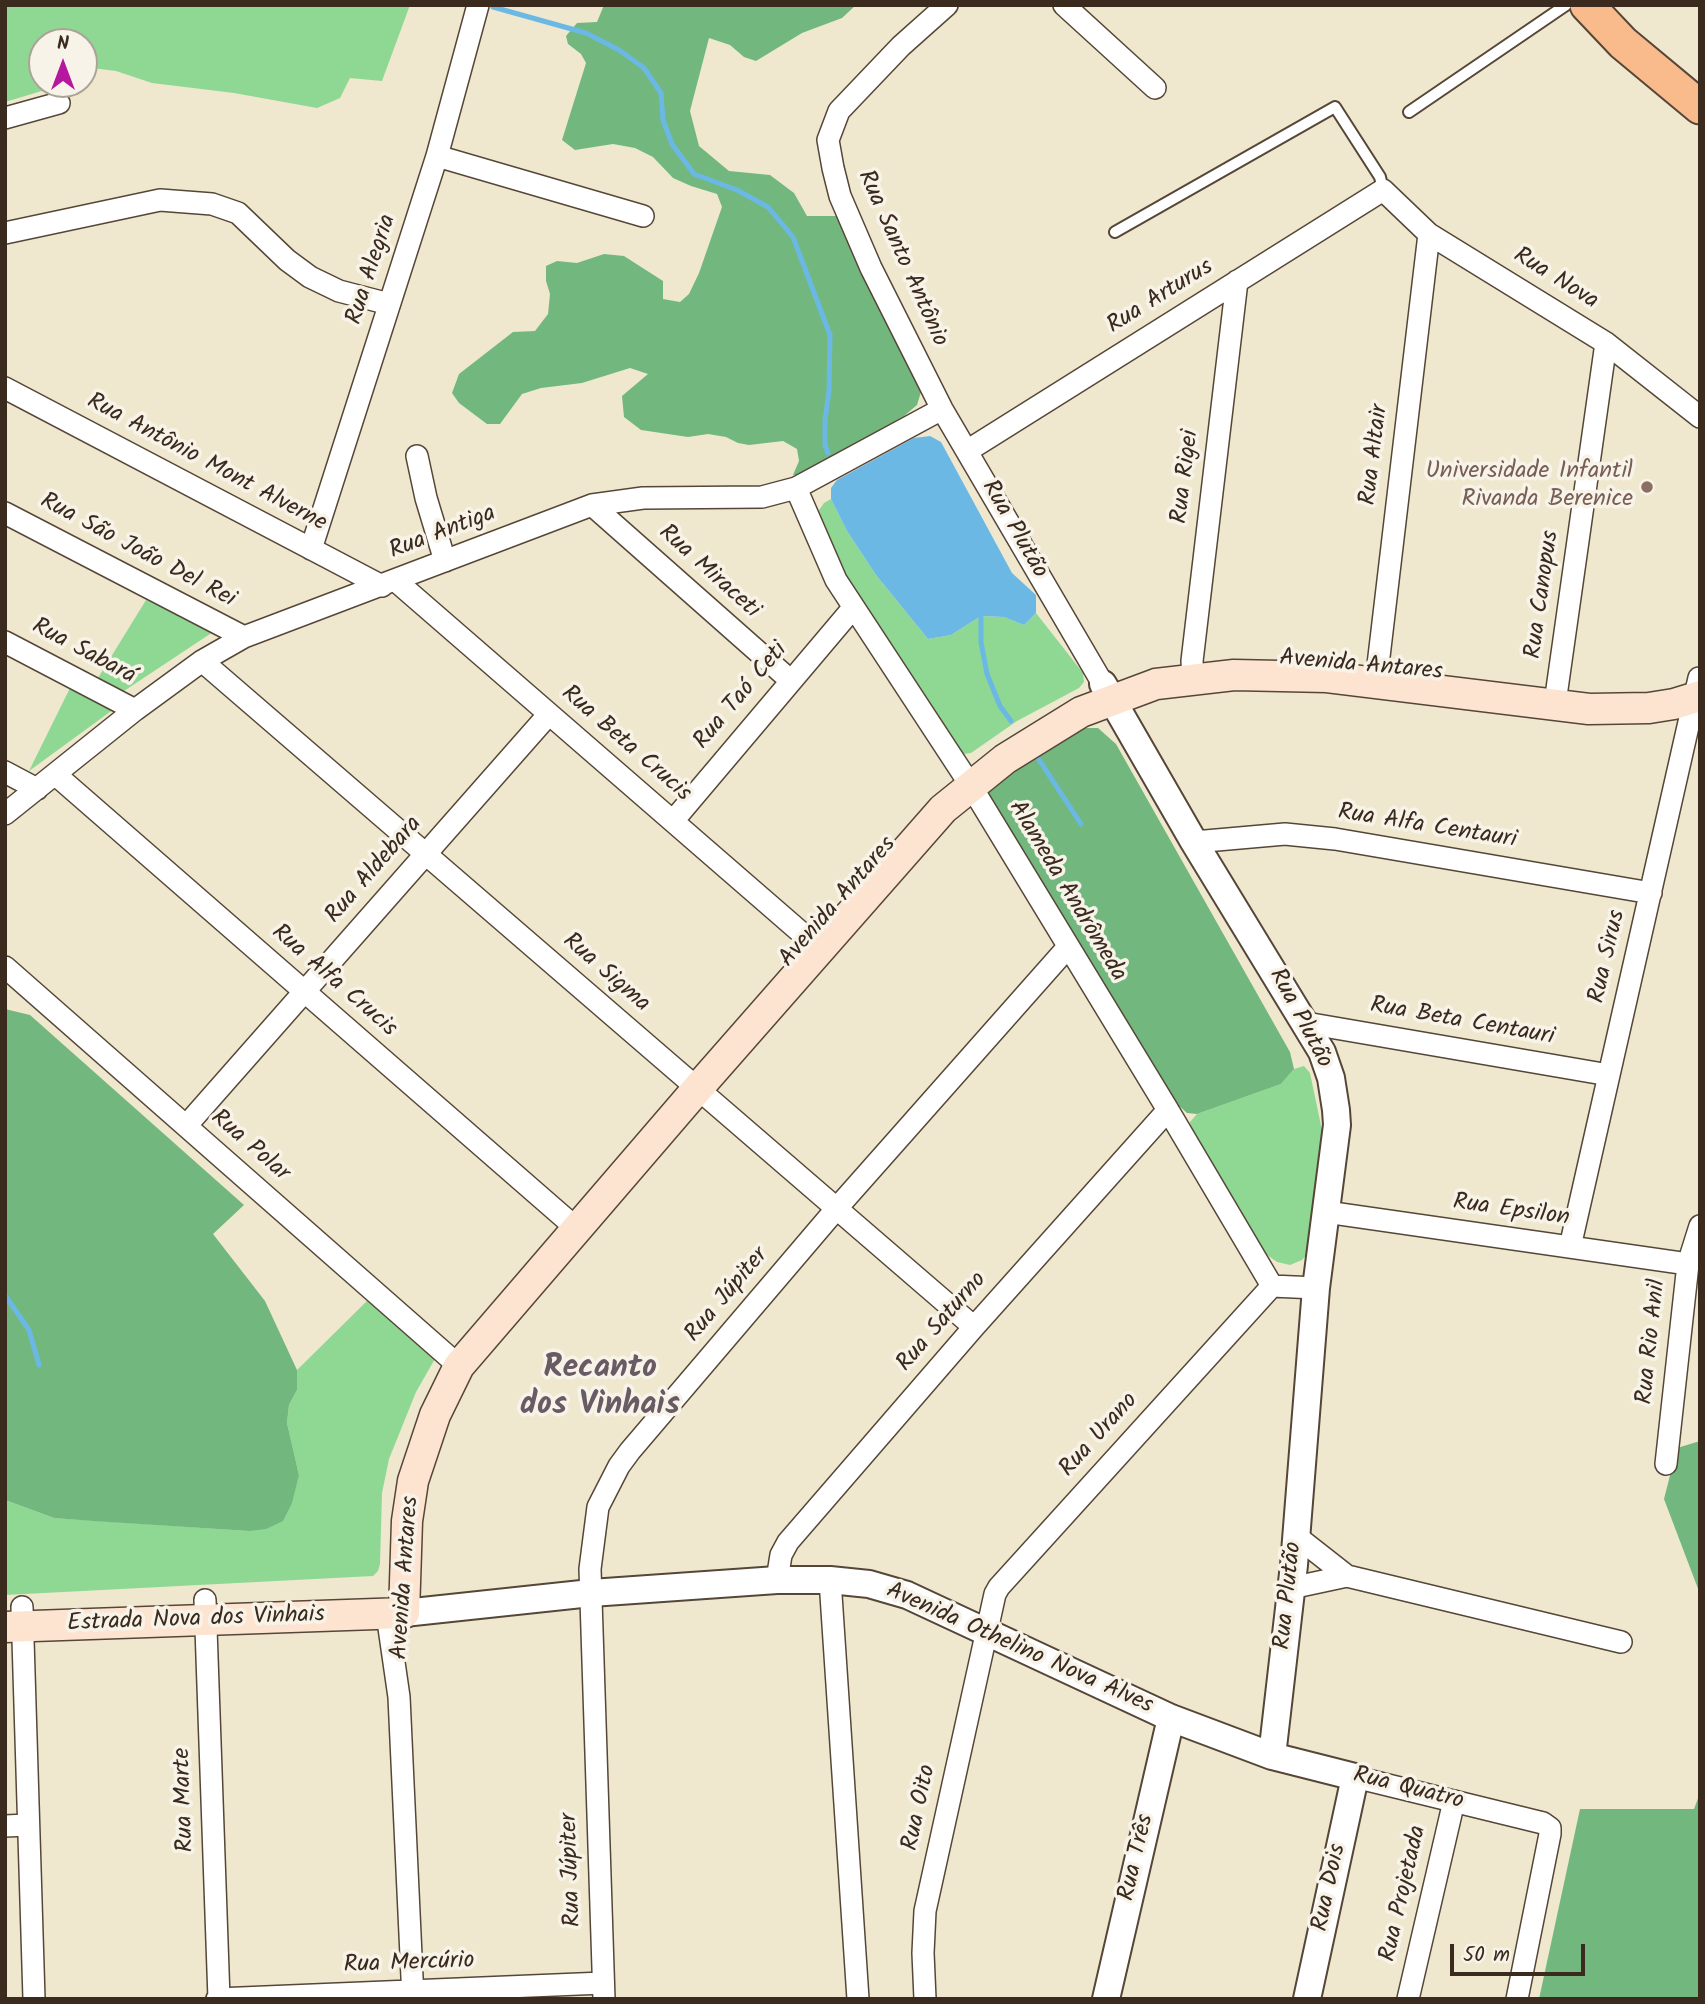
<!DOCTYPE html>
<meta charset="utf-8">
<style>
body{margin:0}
#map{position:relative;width:1705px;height:2004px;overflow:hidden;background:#efe8ce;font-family:Kalam,sans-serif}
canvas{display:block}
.frame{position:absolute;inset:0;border:7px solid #3b2a1e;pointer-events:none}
.north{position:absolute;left:28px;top:28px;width:70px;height:70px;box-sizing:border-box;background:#f7f3e8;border:2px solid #aca397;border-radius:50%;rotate:0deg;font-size:19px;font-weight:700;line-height:28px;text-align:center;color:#3b2a1e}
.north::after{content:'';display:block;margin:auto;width:24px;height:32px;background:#b5179e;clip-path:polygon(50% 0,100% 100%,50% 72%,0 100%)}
.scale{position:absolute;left:1450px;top:1944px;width:135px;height:32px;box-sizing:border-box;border:4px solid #3b2a1e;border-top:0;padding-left:9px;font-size:21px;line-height:24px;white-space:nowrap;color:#3b2a1e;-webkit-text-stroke:5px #f7f3e8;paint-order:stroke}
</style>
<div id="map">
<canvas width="1705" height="2004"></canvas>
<div class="frame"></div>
<div class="north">N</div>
<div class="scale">50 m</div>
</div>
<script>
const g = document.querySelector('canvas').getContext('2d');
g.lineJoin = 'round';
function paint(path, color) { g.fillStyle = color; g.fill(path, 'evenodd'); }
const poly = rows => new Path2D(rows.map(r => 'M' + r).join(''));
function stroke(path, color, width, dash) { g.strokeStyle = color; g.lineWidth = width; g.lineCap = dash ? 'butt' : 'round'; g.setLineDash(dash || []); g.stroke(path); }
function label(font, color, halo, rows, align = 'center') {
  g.font = font + ' Kalam,sans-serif'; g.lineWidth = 7; g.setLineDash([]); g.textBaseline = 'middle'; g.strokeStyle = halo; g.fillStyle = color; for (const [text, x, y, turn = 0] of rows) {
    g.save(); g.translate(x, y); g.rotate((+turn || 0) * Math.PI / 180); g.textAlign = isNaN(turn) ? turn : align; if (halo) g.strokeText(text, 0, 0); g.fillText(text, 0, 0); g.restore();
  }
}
paint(poly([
 [5,5,410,5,382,81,350,78,340,98,317,108,234,93,152,83,116,71,84,67,84,42,42,42,42,84,52,84,45,90,5,102],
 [831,499,847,531,876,575,928,639,951,635,981,616,1004,617,1024,625,1036,613,1083,673,1084,682,1079,688,1017,721,971,753,964,754,954,750,859,604,820,521,819,510,824,503],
 [146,600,213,632,124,691,98,678],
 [70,688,114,709,29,771],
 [1304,1066,1310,1073,1323,1135,1310,1251,1302,1260,1290,1265,1277,1262,1263,1252,1191,1131,1190,1122,1197,1114,1281,1084,1294,1069],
 [368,1300,436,1357,416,1392,389,1459,382,1493,380,1564,378,1571,373,1576,5,1595,5,1500,54,1518,249,1531,299,1475,287,1423,289,1405,297,1390,297,1370]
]), '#8ed894');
paint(poly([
 [604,5,856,5,842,18,802,33,756,61,744,57,730,45,709,38,690,111,699,146,729,171,770,175,794,193,807,216,839,216,917,381,921,392,917,405,904,416,802,475,793,475,799,461,797,449,783,441,749,445,738,443,726,437,708,434,688,437,641,430,624,417,622,396,648,374,630,368,582,383,541,388,522,394,500,424,487,424,459,403,452,393,459,374,513,332,535,331,548,314,550,294,546,281,546,266,557,261,577,263,604,254,624,256,663,281,663,299,680,302,689,294,699,273,722,207,717,194,691,186,673,178,653,157,635,148,613,144,575,150,562,140,586,63,581,54,568,44,566,36,577,23,597,22],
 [1079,728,1098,728,1116,744,1290,1052,1294,1069,1281,1084,1197,1114,1187,1113,1176,1103,988,796,989,784],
 [5,1009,30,1015,244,1205,213,1234,265,1301,297,1370,297,1390,289,1405,287,1423,299,1475,292,1503,283,1521,266,1529,249,1531,93,1521,54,1518,5,1500],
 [1700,1441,1700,1594,1664,1499,1677,1448],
 [1700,1793,1700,1999,1539,1999,1580,1809,1694,1809]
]), '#72b87e');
paint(poly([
 [930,436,941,442,1012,573,1036,595,1036,613,1024,625,1004,617,981,616,951,635,928,639,876,575,847,531,831,499,831,488,837,480,914,438]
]), '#6bb8e5');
stroke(poly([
 [493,7,586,33,619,50,644,68,661,93,663,120,672,144,694,174,737,190,768,207,793,237,830,335,829,391,825,420,825,445,828,453],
 [981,616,981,642,987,674,1000,706,1011,721],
 [1036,755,1081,824],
 [5,1295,29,1330,39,1365]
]), '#6bb8e5', 5);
const service = poly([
 [1409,112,1566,5],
 [1115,232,1335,107,1380,177,1383,190]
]);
const minor = poly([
 [947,5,901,46,839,111,828,140,833,168,840,196,871,268,942,409,1103,684],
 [1064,5,1155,88],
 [5,118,59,103],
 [437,156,643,216],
 [5,233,160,200,212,204,238,213,287,260,310,277,339,291,389,304],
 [5,388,382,586],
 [967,451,1383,190,1429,234,1606,343,1700,417],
 [417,456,426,498,445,561],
 [796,488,836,580,971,786,1168,1110,1272,1286,1316,1288],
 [592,505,790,680],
 [5,513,244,637],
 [311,549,437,156,478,5],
 [396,581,820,949],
 [5,642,135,710],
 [202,661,974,1327],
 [1193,679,1192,661,1237,281],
 [1376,682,1429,234],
 [1557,689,1606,343],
 [5,772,37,789],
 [56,775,576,1228],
 [5,814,135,710,202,661,244,637,592,505,643,498,762,497,796,488,942,409],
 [673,821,853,608],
 [1194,842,1285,834,1335,839,1651,893],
 [5,967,459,1366],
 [1306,1023,1609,1075],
 [186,1126,549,714],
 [1326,1212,1688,1264],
 [1570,1247,1699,678],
 [1666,1464,1688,1264,1700,1226],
 [1296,1536,1347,1576],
 [777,1580,781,1555,788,1542,974,1327,1168,1110],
 [830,1580,858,1999],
 [1291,1588,1347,1576,1621,1642],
 [205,1600,219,1999],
 [22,1607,34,1999],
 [387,1614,399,1697,413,1999],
 [1355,1777,1543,1823,1550,1828,1550,1834,1517,1999],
 [5,1826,28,1825],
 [217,1999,603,1983],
 [604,1999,590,1569,598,1507,619,1466,630,1451,837,1208,1068,947],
 [925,1999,923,1953,925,1911,995,1594,999,1587,1272,1286],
 [1408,1999,1454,1801]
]);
const tertiary = poly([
 [1103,684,1194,842,1322,1052,1331,1078,1336,1110,1337,1125,1316,1288,1294,1565,1272,1756],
 [404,1613,591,1593,777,1580,830,1580,869,1584,907,1595,1171,1718,1272,1756,1355,1777,1307,1999],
 [1106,1999,1171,1718]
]);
const secondary = poly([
 [5,1627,404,1613,407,1521,413,1481,435,1415,459,1366,698,1088,943,809,1005,759,1081,712,1156,684,1234,675,1327,677,1589,709,1649,708,1674,704,1700,696]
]);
const primary = poly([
 [1587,5,1623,43,1700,107]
]);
stroke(service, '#564638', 14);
stroke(minor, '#564638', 24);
stroke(tertiary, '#564638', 30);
stroke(secondary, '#564638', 33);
stroke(primary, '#564638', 37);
stroke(service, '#fff', 10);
stroke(minor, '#fff', 21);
stroke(tertiary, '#fff', 26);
stroke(secondary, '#fde4d1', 30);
stroke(primary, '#fabb8c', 33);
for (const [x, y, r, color] of [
 [1647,487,7,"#8d6e63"]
]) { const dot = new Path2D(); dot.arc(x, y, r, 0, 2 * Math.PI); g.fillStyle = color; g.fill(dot); stroke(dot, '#f7f3e8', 2.5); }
label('24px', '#3b2a1e', '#f7f3e8', [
 ["Rua Santo Antônio",901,259,66],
 ["Rua Alegria",373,270,-72],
 ["Rua Nova",1555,280,32],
 ["Rua Arturus",1161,298,-32],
 ["Rua Altair",1376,455,-83],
 ["Rua Antônio Mont Alverne",206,464,28],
 ["Rua Rigei",1187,477,-83],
 ["Rua Plutão",1013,530,60],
 ["Rua Antiga",443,534,-21],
 ["Rua São João Del Rei",137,552,28],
 ["Rua Miraceti",708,573,42],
 ["Rua Canopus",1544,595,-82],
 ["Rua Sabará",83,653,28],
 ["Avenida Antares",1361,667,5],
 ["Rua Taó Ceti",742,697,-50],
 ["Rua Beta Crucis",625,745,41],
 ["Rua Alfa Centauri",1427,828,9],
 ["Rua Aldebara",375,871,-49],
 ["Alameda Andrômeda",1066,892,59],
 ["Avenida Antares",839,903,-49],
 ["Rua Sirus",1609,957,-77],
 ["Rua Sigma",605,974,41],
 ["Rua Alfa Crucis",333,982,41],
 ["Rua Plutão",1299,1019,62],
 ["Rua Beta Centauri",1462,1023,10],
 ["Rua Polar",249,1147,41],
 ["Rua Epsilon",1511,1212,8],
 ["Rua Júpiter",728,1296,-50],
 ["Rua Saturno",943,1323,-49],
 ["Rua Rio Anil",1653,1342,-84],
 ["Rua Urano",1100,1436,-48],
 ["Avenida Antares",407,1578,-86],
 ["Rua Plutão",1290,1596,-84],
 ["Estrada Nova dos Vinhais",196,1621,-2],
 ["Avenida Othelino Nova Alves",1019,1650,24],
 ["Rua Quatro",1408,1790,14],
 ["Rua Marte",186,1800,-92],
 ["Rua Oito",921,1808,-78],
 ["Rua Três",1138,1858,-77],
 ["Rua Júpiter",573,1870,-92],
 ["Rua Dois",1331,1888,-78],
 ["Rua Projetada",1405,1894,-77],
 ["Rua Mercúrio",409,1965,-2]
]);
label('24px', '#785e54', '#f7f3e8', [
 ["Universidade Infantil",1633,473],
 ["Rivanda Berenice",1633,501]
], 'right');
label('bold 32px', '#685b64', '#f7f3e8', [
 ["Recanto",600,1371],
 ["dos Vinhais",600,1408]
]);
</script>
